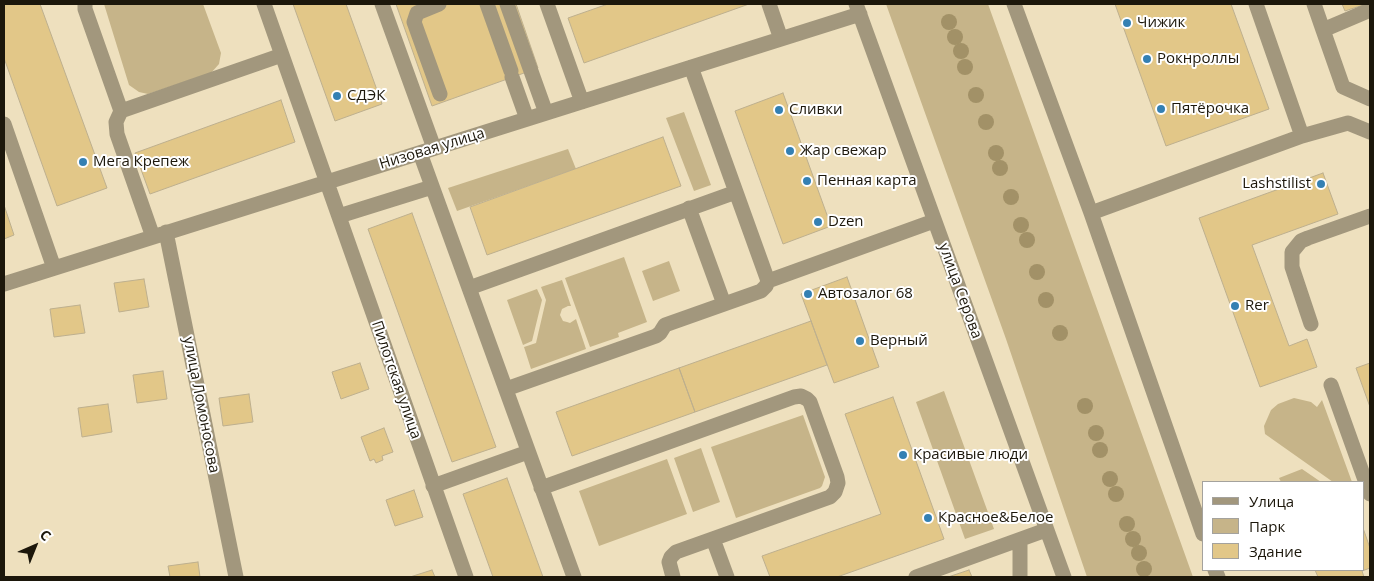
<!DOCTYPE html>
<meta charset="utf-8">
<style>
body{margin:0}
#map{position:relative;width:1374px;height:581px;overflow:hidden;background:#eee0be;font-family:"Open Sans",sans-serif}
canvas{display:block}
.frame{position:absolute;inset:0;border:5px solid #1c170b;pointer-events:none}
.legend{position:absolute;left:1202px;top:481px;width:162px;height:90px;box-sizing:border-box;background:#fff;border:1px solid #a4a29d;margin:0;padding:6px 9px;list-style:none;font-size:15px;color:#1c170b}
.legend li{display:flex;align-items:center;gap:10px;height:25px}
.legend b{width:25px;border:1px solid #a4a29d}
.north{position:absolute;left:10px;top:521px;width:50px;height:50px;-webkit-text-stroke:4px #fff;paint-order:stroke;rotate:44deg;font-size:14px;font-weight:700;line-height:20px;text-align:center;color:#1c170b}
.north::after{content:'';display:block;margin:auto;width:18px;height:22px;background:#1c170b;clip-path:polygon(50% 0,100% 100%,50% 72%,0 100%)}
</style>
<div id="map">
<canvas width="1374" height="581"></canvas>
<div class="frame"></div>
<ul class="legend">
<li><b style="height:6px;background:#a2977d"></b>Улица</li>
<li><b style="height:14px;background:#c6b489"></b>Парк</li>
<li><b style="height:14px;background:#e2c788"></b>Здание</li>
</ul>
<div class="north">С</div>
</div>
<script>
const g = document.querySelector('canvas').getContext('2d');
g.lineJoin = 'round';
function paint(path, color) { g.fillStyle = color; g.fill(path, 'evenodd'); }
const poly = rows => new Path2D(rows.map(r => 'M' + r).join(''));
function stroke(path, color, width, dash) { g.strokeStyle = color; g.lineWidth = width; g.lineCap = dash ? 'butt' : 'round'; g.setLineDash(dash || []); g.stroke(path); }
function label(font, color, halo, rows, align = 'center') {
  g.font = font + ' "Open Sans",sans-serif'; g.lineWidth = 4; g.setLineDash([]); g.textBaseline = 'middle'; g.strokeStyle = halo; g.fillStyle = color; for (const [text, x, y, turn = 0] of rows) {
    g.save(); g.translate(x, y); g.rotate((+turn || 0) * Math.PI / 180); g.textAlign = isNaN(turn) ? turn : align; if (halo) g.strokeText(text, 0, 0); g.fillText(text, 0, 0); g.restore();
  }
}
paint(poly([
 [104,4,203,4,221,53,219,64,211,73,148,94,139,92,129,85],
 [886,4,988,4,1193,577,1087,577,1006,339],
 [684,112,711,185,694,191,666,118],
 [568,149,576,169,457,211,448,188],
 [624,257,647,322,618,333,619,337,590,347,565,278],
 [669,261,680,291,653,301,642,271],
 [562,280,571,306,568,306,562,309,560,315,563,321,567,322,570,323,576,319,586,349,531,369,524,347,536,343,546,300,541,287],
 [537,289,542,300,532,341,523,345,507,300],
 [944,391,994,529,965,539,916,402],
 [1294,398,1311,402,1317,407,1322,400,1352,482,1333,482,1265,434,1264,426,1271,410,1278,404],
 [803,415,825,477,822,486,820,488,736,518,711,447],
 [701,448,720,502,693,512,674,458],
 [667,459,687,514,599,546,579,491],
 [1302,469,1321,482,1281,482,1279,478]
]), '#c6b489');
const building = poly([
 [4,4,40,4,107,188,57,206,4,58,4,4],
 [293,4,346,4,382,104,335,121,293,4],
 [396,4,516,4,538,68,432,106,396,4],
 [608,4,749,4,584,63,568,18,608,4],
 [1115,4,1231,4,1269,109,1166,146,1115,4],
 [1342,4,1366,4,1345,11,1342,4],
 [783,93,831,226,783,244,735,111,783,93],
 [281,100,295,142,150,194,135,153,281,100],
 [663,137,681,186,487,255,470,207,663,137],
 [1323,173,1338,214,1252,245,1289,346,1307,339,1317,367,1260,387,1199,218,1323,173],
 [4,205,14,235,4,239,4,205],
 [412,213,496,447,452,462,368,229,412,213],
 [847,277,879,367,834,383,801,294,847,277],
 [144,279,149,307,119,312,114,283,144,279],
 [80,305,85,333,54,337,50,309,80,305],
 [811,321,827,365,695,412,679,368,811,321],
 [360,363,369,389,341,399,332,372,360,363],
 [1370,363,1370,407,1356,368,1370,363],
 [679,368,695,412,572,456,556,412,679,368],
 [163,371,167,399,137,403,133,375,163,371],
 [249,394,253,422,223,426,219,398,249,394],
 [893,397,944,539,837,577,770,577,762,556,881,514,845,414,893,397],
 [108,404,112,432,82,437,78,408,108,404],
 [384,428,393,452,382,456,383,460,376,463,374,459,370,461,361,437,384,428],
 [507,478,543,577,493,577,463,494,507,478],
 [414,490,423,517,395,526,386,500,414,490],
 [1363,528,1370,548,1370,568,1362,571,1364,577,1318,577,1315,570,1363,570,1363,528],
 [198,562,200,577,170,577,168,566,198,562],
 [432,570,435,577,410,577,432,570],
 [969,570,972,577,948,577,969,570]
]);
paint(building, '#e2c788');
stroke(building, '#bdaf8e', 1);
stroke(poly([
 [85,4,85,9,121,111,282,55,264,4],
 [382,4,434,148],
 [439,4,417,13,414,22,440,94],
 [487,4,511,71],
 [507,4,546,113],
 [547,4,582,102],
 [769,4,781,39],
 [856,4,1064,577],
 [1014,4,1091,213,1203,534],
 [1256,4,1302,136],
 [1314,4,1323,30,1370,10],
 [1323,30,1343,87,1370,99],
 [282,55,466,577],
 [512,77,527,119],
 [121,111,116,122,117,134,153,237],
 [4,124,54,268],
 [420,153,574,577],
 [689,208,724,304],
 [1091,213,1302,136,1348,123,1370,132],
 [339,216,432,187],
 [166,232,236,577],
 [768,281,934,221],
 [4,284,860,14],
 [469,288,736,192],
 [1311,324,1292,267,1292,252,1301,241,1308,238,1370,216],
 [1331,385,1370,494],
 [506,389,656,336,660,333,665,325,761,291,766,286,768,281,691,67],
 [433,486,528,452],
 [541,488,794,397,801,396,807,399,810,402,837,477,838,483,835,492,830,497,676,552,671,557,669,562,673,577],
 [713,539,727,577],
 [1215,570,1218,577],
 [916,577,1046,530],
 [1020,577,1020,540]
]), '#a2977d', 15);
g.fillStyle = '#a29167';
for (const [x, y] of [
 [949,22],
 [955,37],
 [961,51],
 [965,67],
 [976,95],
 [986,122],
 [996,153],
 [1000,168],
 [1011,197],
 [1021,225],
 [1027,240],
 [1037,272],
 [1046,300],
 [1060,333],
 [1085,406],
 [1096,433],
 [1100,450],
 [1110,479],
 [1116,494],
 [1127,524],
 [1133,539],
 [1139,553],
 [1144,569]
]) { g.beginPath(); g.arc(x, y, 8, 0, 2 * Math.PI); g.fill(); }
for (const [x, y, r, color] of [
 [1127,23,5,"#3480b3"],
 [1147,59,5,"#3480b3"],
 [337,96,5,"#3480b3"],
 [1161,109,5,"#3480b3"],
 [779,110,5,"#3480b3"],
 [790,151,5,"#3480b3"],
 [83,162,5,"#3480b3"],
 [807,181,5,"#3480b3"],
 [1321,184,5,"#3480b3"],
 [818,222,5,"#3480b3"],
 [808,294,5,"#3480b3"],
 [1235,306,5,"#3480b3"],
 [860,341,5,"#3480b3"],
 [903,455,5,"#3480b3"],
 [928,518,5,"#3480b3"]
]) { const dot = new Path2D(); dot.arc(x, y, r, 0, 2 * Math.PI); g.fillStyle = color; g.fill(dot); stroke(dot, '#fff', 2); }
label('15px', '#1c170b', '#fff', [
 ["Чижик",1137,23],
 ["Рокнроллы",1157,59],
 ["СДЭК",347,96],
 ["Пятёрочка",1171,109],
 ["Сливки",789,110],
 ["Жар свежар",800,151],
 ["Мега Крепеж",93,162],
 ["Пенная карта",817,181],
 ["Lashstilist",1311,184,"right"],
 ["Dzen",828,222],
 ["Автозалог 68",818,294],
 ["Rer",1245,306],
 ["Верный",870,341],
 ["Красивые люди",913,455],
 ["Красное&Белое",938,518]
], 'left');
label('15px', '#1c170b', '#fff', [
 ["Низовая улица",432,149,-17],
 ["улица Серова",960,291,70],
 ["Пилотская улица",396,380,71],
 ["улица Ломоносова",201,405,79]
]);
</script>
